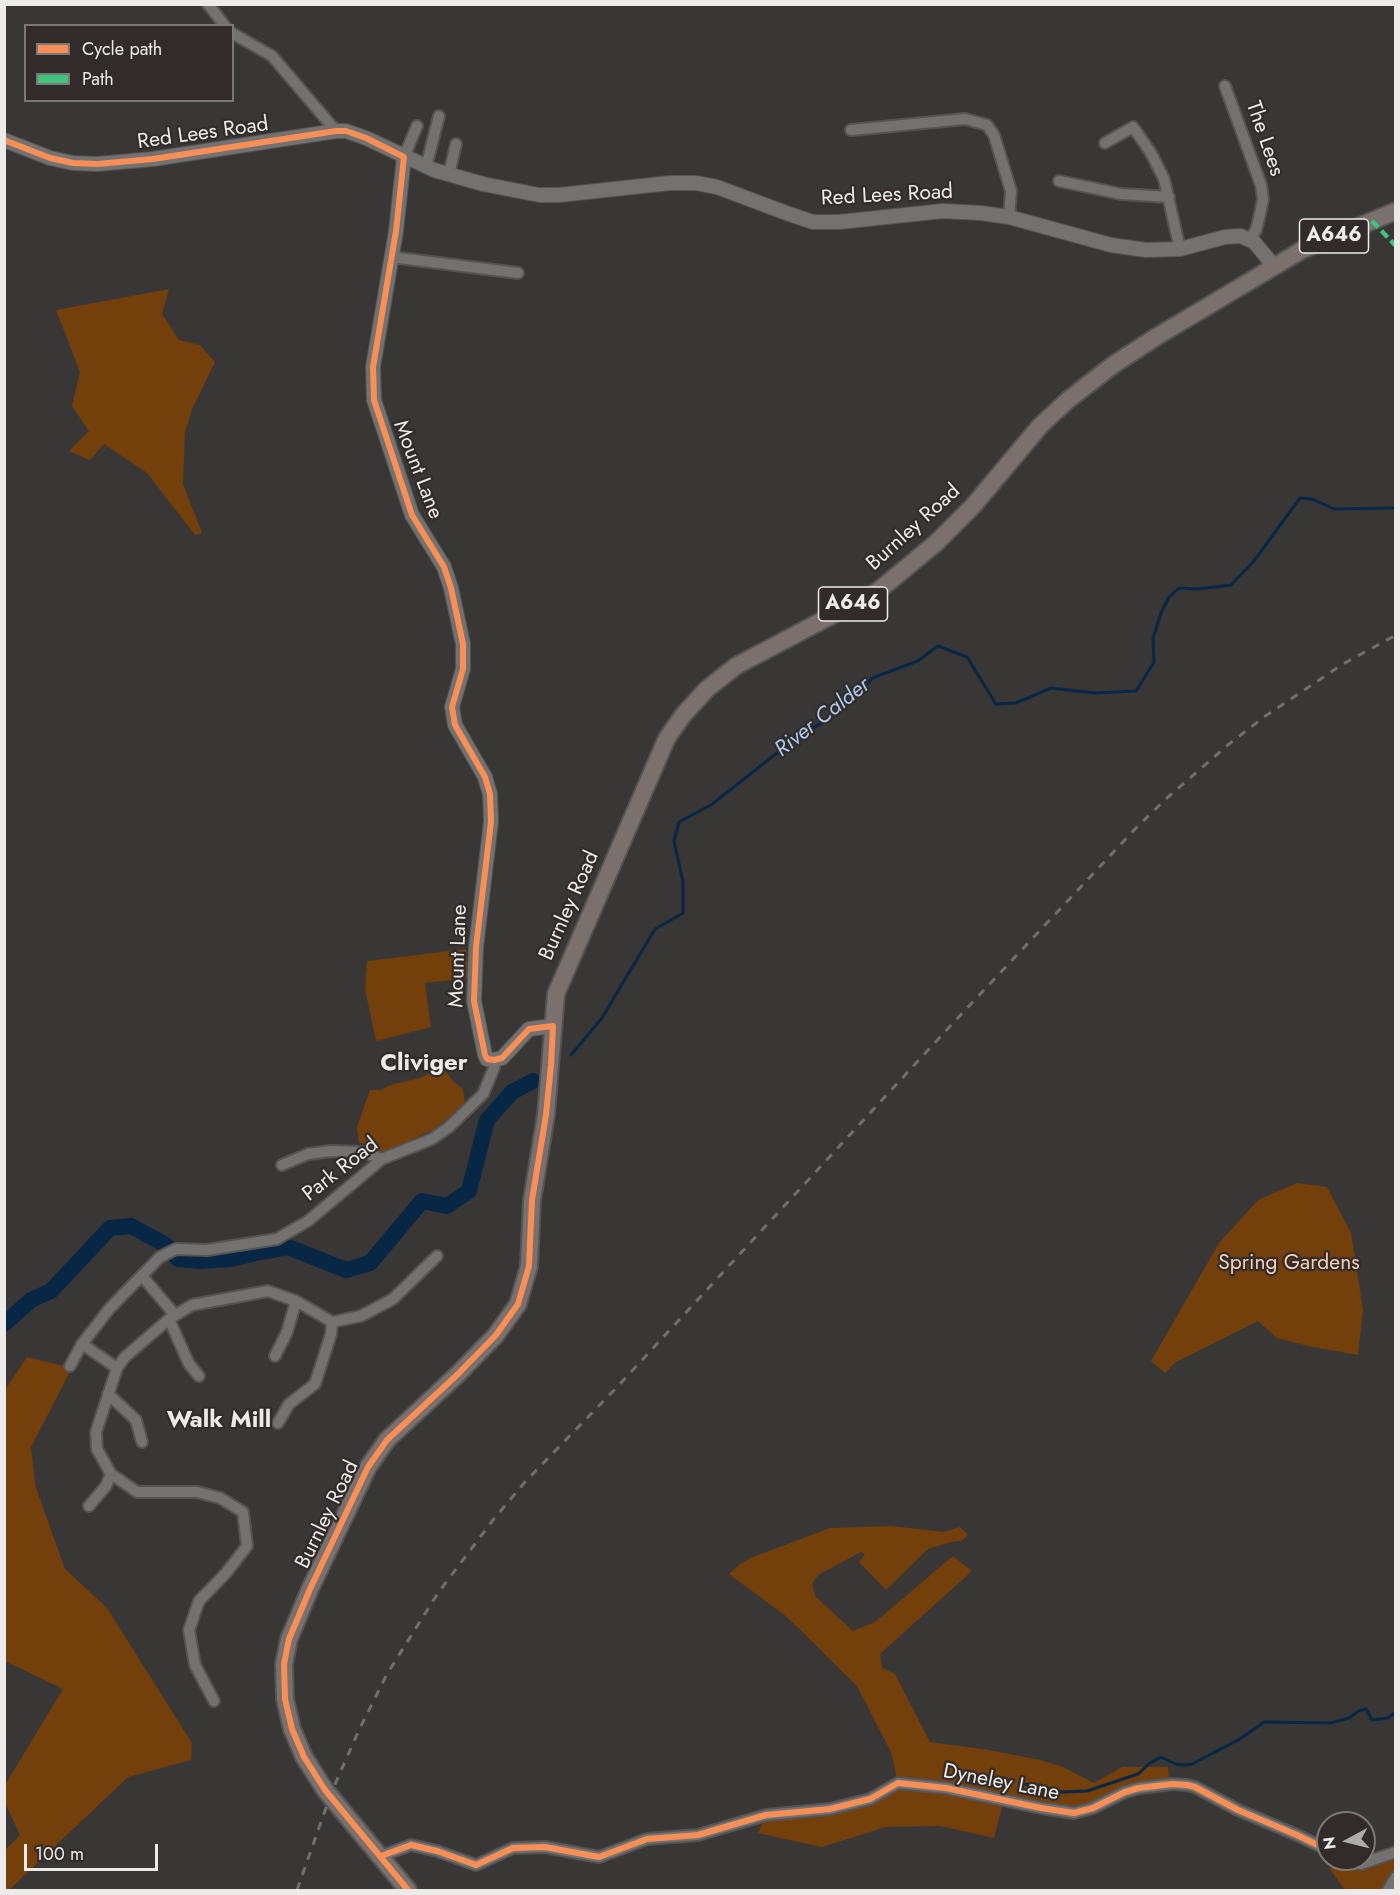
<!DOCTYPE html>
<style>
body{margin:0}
#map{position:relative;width:1400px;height:1895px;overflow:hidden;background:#393735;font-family:Jost,sans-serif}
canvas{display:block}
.frame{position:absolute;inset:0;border:6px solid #edebe9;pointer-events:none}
.legend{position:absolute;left:24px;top:24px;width:210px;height:78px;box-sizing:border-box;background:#312c29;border:2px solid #7c7876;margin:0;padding:8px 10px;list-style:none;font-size:18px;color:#edebe9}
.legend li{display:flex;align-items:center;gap:12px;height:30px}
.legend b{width:30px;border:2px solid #7c7876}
.north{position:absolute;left:1316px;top:1811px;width:60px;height:60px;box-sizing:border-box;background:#312c29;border:2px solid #7c7876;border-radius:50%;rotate:263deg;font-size:16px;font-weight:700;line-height:24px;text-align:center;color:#edebe9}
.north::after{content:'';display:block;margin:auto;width:21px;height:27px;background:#aeacaa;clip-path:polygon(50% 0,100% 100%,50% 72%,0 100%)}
.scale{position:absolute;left:24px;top:1844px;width:134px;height:27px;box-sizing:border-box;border:3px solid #edebe9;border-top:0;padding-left:8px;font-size:18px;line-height:21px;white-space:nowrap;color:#edebe9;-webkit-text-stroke:4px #312c29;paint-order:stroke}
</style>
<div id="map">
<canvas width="1400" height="1895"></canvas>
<div class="frame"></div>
<ul class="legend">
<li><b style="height:8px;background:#f78f57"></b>Cycle path</li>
<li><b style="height:8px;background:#40c37c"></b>Path</li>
</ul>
<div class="north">N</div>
<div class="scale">100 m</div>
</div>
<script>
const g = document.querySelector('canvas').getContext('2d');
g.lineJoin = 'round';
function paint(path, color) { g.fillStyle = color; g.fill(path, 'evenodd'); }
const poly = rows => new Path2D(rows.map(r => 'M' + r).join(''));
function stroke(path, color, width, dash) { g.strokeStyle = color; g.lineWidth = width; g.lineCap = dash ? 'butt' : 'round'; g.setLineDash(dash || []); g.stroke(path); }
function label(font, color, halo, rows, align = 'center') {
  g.font = font + ' Jost,sans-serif'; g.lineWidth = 4.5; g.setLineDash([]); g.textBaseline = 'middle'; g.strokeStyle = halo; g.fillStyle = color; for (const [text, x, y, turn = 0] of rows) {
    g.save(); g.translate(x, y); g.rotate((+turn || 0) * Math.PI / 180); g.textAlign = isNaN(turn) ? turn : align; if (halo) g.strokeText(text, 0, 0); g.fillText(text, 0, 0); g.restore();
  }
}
paint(poly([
 [169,289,162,314,179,340,200,345,215,362,193,407,185,432,183,484,202,533,195,535,147,473,104,444,90,460,69,451,89,431,72,406,80,372,56,310],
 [466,949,469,978,425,983,431,1027,376,1041,365,989,367,961],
 [442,1067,454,1082,463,1089,465,1105,434,1129,386,1152,377,1153,366,1144,359,1143,357,1127,370,1090,381,1090,390,1085,420,1078],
 [1297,1183,1327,1187,1351,1233,1363,1310,1358,1355,1308,1346,1277,1338,1258,1321,1176,1362,1165,1373,1151,1361,1219,1243,1258,1200],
 [27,1357,72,1368,31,1447,35,1485,65,1569,107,1608,192,1743,191,1760,128,1777,9,1890,5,1890,5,1850,20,1835,5,1803,5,1785,63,1689,5,1661,5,1390],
 [891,1526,944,1532,960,1527,968,1535,961,1541,951,1542,928,1549,886,1590,859,1562,865,1554,861,1552,818,1575,812,1584,816,1597,853,1631,875,1622,953,1556,972,1571,880,1654,882,1668,895,1674,930,1742,989,1750,1040,1760,1063,1767,1094,1783,1122,1767,1168,1767,1169,1781,1077,1809,1004,1799,994,1838,940,1826,886,1827,822,1847,758,1833,766,1815,830,1809,898,1783,891,1752,857,1686,787,1617,729,1574,740,1564,753,1557,830,1528],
 [1395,1852,1395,1877,1388,1890,1345,1890,1330,1869,1338,1862]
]), '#733f0b');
stroke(poly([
 [571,1055,602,1018,655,929,683,913,683,882,674,841,679,822,711,805,787,745,835,714,860,693,872,678,918,661,938,646,967,657,996,704,1016,703,1051,688,1094,693,1136,691,1154,662,1153,638,1161,613,1169,597,1179,588,1198,589,1231,585,1254,561,1300,498,1312,499,1334,509,1396,508],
 [1020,1783,1062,1792,1087,1791,1138,1774,1150,1763,1161,1757,1176,1764,1184,1765,1192,1764,1240,1739,1264,1722,1331,1723,1349,1718,1359,1711,1366,1709,1372,1720,1388,1718,1396,1712]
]), '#072745', 3);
stroke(poly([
 [4,1324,31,1300,51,1291,110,1228,131,1226,166,1245,178,1259,200,1261,231,1259,260,1252,288,1247,346,1270,370,1263,422,1201,447,1206,469,1191,487,1120,512,1092,533,1081]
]), '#072745', 16);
const minor = poly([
 [208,4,225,26],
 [232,33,272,56,336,131],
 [1225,86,1261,185,1263,199,1260,214,1256,230,1250,239],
 [851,130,965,119,987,125,994,135,1011,191,1009,217],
 [1105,143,1133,127,1151,153,1164,179,1180,249],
 [404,157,417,126],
 [426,167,439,116],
 [449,174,456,144],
 [1059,181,1121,194,1169,197],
 [391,257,518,273],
 [282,1165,308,1154,331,1151,363,1152,382,1159],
 [142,1276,175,1315],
 [169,1319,189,1364,199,1376],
 [332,1322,361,1316,393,1299,437,1256],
 [82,1344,117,1368,96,1432,97,1449,111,1474,137,1492,197,1492,220,1498,243,1512,247,1546,226,1573,199,1601,189,1630,195,1665,214,1701],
 [275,1356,287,1332,296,1301],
 [70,1366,82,1344,110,1308,160,1257,176,1249,207,1250,277,1239,308,1221,382,1159,432,1139,449,1127,483,1094,494,1068,494,1060],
 [117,1368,125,1357,169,1319,192,1305,268,1291,296,1301,332,1322,331,1334,315,1384,289,1404,278,1423],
 [108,1394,136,1420,142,1442],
 [89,1506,106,1486,111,1474],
 [381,1856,411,1845,437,1851,476,1865,513,1848,545,1847,599,1857,647,1839,698,1835,766,1815,830,1809,870,1799,898,1783,946,1788,1041,1808,1074,1813,1093,1808,1125,1792,1139,1788,1172,1784,1187,1785,1195,1787,1238,1810,1297,1835,1328,1850],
 [1345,1859,1361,1864,1396,1852],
 [1388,1890,1396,1877]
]);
const tertiary = poly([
 [4,140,50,158,73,163,97,164,153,159,336,131,346,131,366,138,434,170,483,184,539,195,559,195,670,183,696,183,717,187,789,214,813,222,839,222,943,211,981,213,1009,217,1111,245,1146,250,1180,249,1225,237,1241,236,1254,242,1274,266],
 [404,157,396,231,373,367,374,400,412,515,444,567,451,588,463,644,463,669,452,707,455,725,485,777,490,794,491,822,476,947,474,1001,485,1055,487,1059,494,1060,502,1058,529,1029,553,1026]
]);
const trunk = poly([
 [408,1890,325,1790,304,1757,292,1729,285,1699,284,1664,289,1639,310,1589,368,1467,387,1440,458,1374,496,1335,518,1304,529,1266,532,1200,546,1115,556,994,667,738,684,714,707,689,736,666,878,591,936,543,973,506,1040,426,1068,400,1113,365,1156,337,1302,250,1396,211]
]);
stroke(minor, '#565452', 14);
stroke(tertiary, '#565452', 16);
stroke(trunk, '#565452', 20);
stroke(minor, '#747270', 10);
stroke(tertiary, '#747270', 14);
stroke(trunk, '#7a706e', 16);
stroke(poly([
 [297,1890,332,1791,359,1730,387,1674,438,1593,493,1520,525,1482,619,1385,954,1022,1137,827,1168,797,1229,744,1264,717,1343,664,1396,635]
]), '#716f6e', 3, [8, 8]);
stroke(poly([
 [1372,221,1396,246]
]), '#40c37c', 4.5, [9, 4.5]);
stroke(poly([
 [4,140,50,158,73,163,97,164,153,159,336,131,346,131,366,138,404,157,396,231,373,367,374,400,412,515,444,567,451,588,463,644,463,669,452,707,455,725,485,777,490,794,491,822,476,947,474,1001,485,1055,487,1059,494,1060,502,1058,529,1029,553,1026,551,1065,546,1115,532,1200,529,1266,518,1304,496,1335,458,1374,387,1440,368,1467,310,1589,289,1639,284,1664,285,1699,292,1729,304,1757,325,1790,408,1890],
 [381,1856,411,1845,437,1851,476,1865,513,1848,545,1847,599,1857,647,1839,698,1835,766,1815,830,1809,870,1799,898,1783,946,1788,1041,1808,1074,1813,1093,1808,1125,1792,1139,1788,1172,1784,1187,1785,1195,1787,1238,1810,1297,1835,1328,1850]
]), '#f78f57', 6);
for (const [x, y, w] of [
 [1334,236,69],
 [853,604,69]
]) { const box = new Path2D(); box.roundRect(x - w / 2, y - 17, w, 34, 4.5); g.fillStyle = '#312c29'; g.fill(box); stroke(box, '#edebe9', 1.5); }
label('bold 20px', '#edebe9', null, [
 ["A646",1334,236],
 ["A646",853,604]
]);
label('21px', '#edebe9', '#312c29', [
 ["Red Lees Road",203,134,-8],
 ["The Lees",1264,139,71],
 ["Red Lees Road",887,196,-3],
 ["Mount Lane",417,470,69],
 ["Burnley Road",914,528,-42],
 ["Burnley Road",570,906,-66],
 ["Mount Lane",459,956,-88],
 ["Park Road",341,1170,-38],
 ["Burnley Road",328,1515,-64],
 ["Dyneley Lane",1001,1783,11]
]);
label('21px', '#fad0b3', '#312c29', [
 ["Spring Gardens",1289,1264]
]);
label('italic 22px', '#aacaee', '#312c29', [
 ["River Calder",823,718,-38]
]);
label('bold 24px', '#edebe9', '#312c29', [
 ["Cliviger",424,1064],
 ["Walk Mill",219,1421]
]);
</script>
